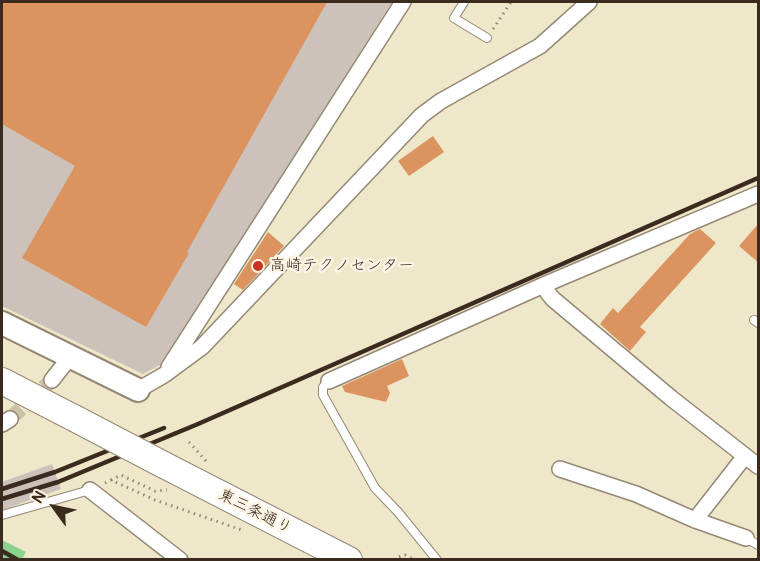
<!DOCTYPE html>
<meta charset="utf-8">
<style>
body{margin:0}
#map{position:relative;width:760px;height:561px;overflow:hidden;background:#eee7c9;font-family:Pangolin,sans-serif}
canvas{display:block}
.frame{position:absolute;inset:0;border:3px solid #3b2a1e;pointer-events:none}
.north{position:absolute;left:24px;top:477px;width:60px;height:60px;-webkit-text-stroke:4px #fcf5e5;paint-order:stroke;rotate:303deg;font-size:16px;font-weight:700;line-height:24px;text-align:center;color:#3b2a1e}
.north::after{content:'';display:block;margin:auto;width:21px;height:27px;background:#3b2a1e;clip-path:polygon(50% 0,100% 100%,50% 72%,0 100%)}
</style>
<div id="map">
<canvas width="760" height="561"></canvas>
<div class="frame"></div>
<div class="north">N</div>
</div>
<script>
const g = document.querySelector('canvas').getContext('2d');
g.lineJoin = 'round';
function paint(path, color) { g.fillStyle = color; g.fill(path, 'evenodd'); }
const poly = rows => new Path2D(rows.map(r => 'M' + r).join(''));
function stroke(path, color, width, dash) { g.strokeStyle = color; g.lineWidth = width; g.lineCap = dash ? 'butt' : 'round'; g.setLineDash(dash || []); g.stroke(path); }
function label(font, color, halo, rows, align = 'center') {
  g.font = font + ' Pangolin,"Klee One",sans-serif'; g.lineWidth = 5; g.setLineDash([]); g.textBaseline = 'middle'; g.strokeStyle = halo; g.fillStyle = color; for (const [text, x, y, turn = 0] of rows) {
    g.save(); g.translate(x, y); g.rotate((+turn || 0) * Math.PI / 180); g.textAlign = isNaN(turn) ? turn : align; if (halo) g.strokeText(text, 0, 0); g.fillText(text, 0, 0); g.restore();
  }
}
paint(poly([
 [2,2,392,2,162,364,143,374,2,306],
 [52,464,61,489,2,510,2,482]
]), '#cdc2b9');
paint(poly([
 [2,540,26,552,22,559,2,559]
]), '#8ad28e');
paint(poly([
 [2,2,327,2,187,252,189,253,146,327,22,258,75,166,2,124],
 [433,136,444,152,409,176,398,161],
 [759,223,759,263,739,246],
 [700,229,716,243,640,327,646,332,630,351,600,324,613,308,618,313,690,234],
 [268,232,284,246,243,290,234,284],
 [402,359,409,376,387,386,390,393,386,402,345,392,342,386]
]), '#db935f');
stroke(poly([
 [10,419,52,380]
]), '#cac1a7', 15, [15, 8]);
const lane = poly([
 [464,2,454,18,487,38],
 [754,320,758,323],
 [329,381,323,387,323,395,375,488,398,512,437,560],
 [2,515,90,490],
 [746,538,758,545]
]);
const street = poly([
 [546,284,548,293,553,299,671,398,758,466],
 [169,367,403,2],
 [52,380,70,357],
 [329,381,546,284,758,194],
 [138,390,164,375,202,347,422,115,441,101,540,46,589,2],
 [2,424,10,419],
 [560,469,636,494,695,520,746,538],
 [90,490,180,560],
 [695,520,745,456]
]);
const secondary = poly([
 [2,323,138,390]
]);
const primary = poly([
 [2,381,74,418],
 [162,464,349,560]
]);
stroke(lane, '#948874', 10);
stroke(street, '#948874', 18);
stroke(secondary, '#948874', 26);
stroke(primary, '#948874', 28);
stroke(poly([
 [493,29,511,2],
 [189,442,207,462],
 [111,480,121,475,155,491,167,490],
 [105,483,111,480,155,500,242,530],
 [399,557,405,555,415,560]
]), '#948874', 3, [1.5, 4.5]);
stroke(lane, '#fff', 8);
stroke(street, '#fff', 15);
stroke(secondary, '#fff', 22);
stroke(primary, '#fff', 26);
stroke(poly([
 [2,489,55,472,164,428],
 [2,499,58,482,198,424,758,178],
 [2,551,18,560]
]), '#3b2a1e', 4.5);
const primaryBridge = poly([
 [74,418,162,464]
]);
stroke(primaryBridge, '#948874', 28, []);
stroke(primaryBridge, '#fff', 26);
for (const [x, y, r, color] of [
 [258,266,6,"#c8321e"]
]) { const dot = new Path2D(); dot.arc(x, y, r, 0, 2 * Math.PI); g.fillStyle = color; g.fill(dot); stroke(dot, '#fcf5e5', 2); }
label('16px', '#3b2a1e', '#fcf5e5', [
 ["高崎テクノセンター",270,266]
], 'left');
label('16px', '#3b2a1e', '#fcf5e5', [
 ["東三条通り",255,512,27]
]);
</script>
